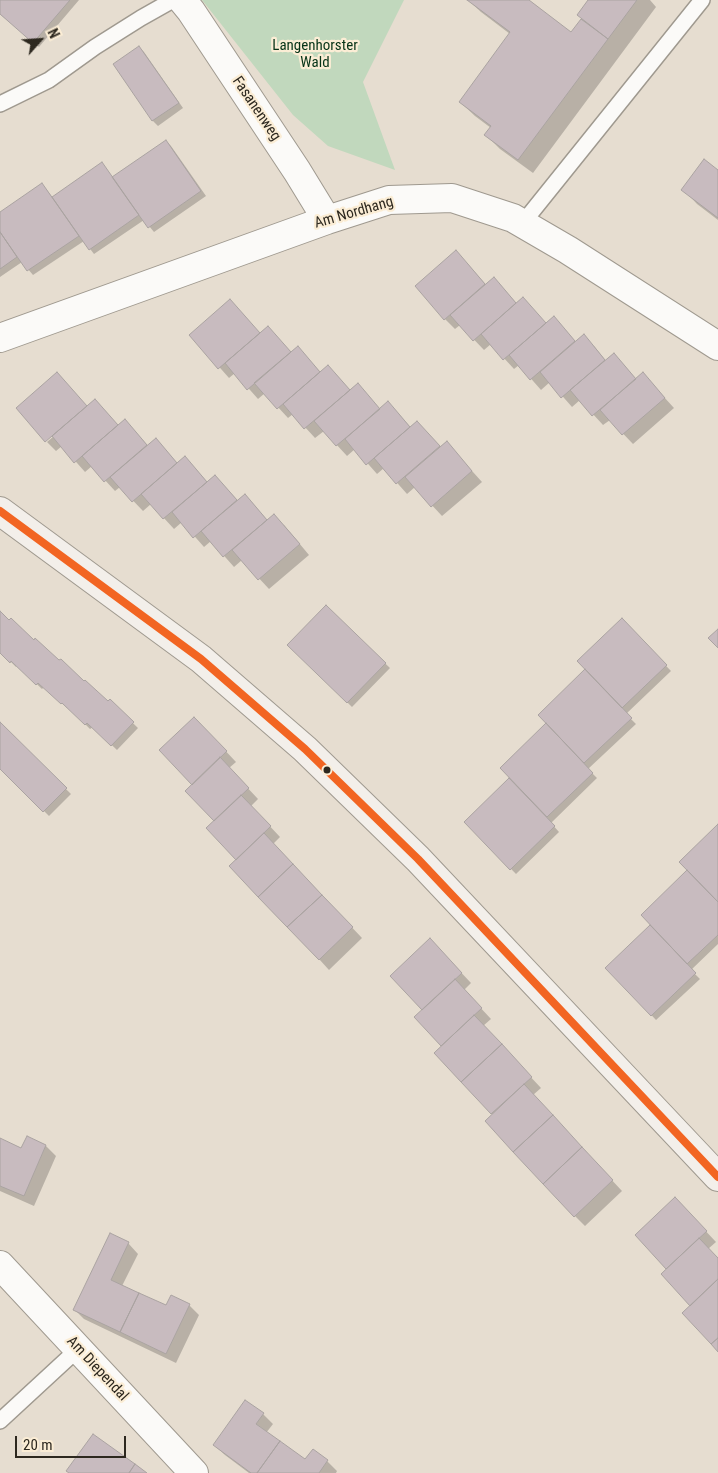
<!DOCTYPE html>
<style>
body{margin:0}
#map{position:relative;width:718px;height:1473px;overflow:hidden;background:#e6ddd0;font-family:"Roboto Condensed",sans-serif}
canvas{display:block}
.north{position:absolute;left:15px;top:15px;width:50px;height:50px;-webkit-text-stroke:4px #fbedd5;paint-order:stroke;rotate:64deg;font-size:14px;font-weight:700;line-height:20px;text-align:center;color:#2d281f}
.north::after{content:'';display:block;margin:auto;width:18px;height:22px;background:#2d281f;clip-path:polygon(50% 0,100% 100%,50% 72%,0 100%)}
.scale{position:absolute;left:15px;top:1436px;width:111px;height:22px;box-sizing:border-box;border:2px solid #2d281f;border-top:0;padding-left:6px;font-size:15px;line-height:18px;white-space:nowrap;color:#2d281f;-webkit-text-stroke:4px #fbedd5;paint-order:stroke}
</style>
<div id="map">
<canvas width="718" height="1473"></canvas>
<div class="north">N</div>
<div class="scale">20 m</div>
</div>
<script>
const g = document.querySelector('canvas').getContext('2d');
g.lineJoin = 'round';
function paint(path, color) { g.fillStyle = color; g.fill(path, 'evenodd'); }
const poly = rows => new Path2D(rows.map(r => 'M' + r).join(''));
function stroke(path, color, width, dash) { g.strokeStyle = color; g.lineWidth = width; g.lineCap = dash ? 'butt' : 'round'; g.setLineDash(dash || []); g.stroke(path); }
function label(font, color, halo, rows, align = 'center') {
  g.font = font + ' "Roboto Condensed",sans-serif'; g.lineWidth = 4.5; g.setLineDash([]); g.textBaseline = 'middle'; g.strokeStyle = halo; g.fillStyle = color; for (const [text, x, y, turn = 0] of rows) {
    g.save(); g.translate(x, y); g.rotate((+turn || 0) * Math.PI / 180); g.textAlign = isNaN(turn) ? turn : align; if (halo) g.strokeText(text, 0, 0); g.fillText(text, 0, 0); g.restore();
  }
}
paint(poly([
 [202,0,404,0,363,82,395,170,328,146,293,115]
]), '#c1d8bd');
paint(poly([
 [1,0,79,0,39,47,0,14],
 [468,0,526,0,571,33,582,19,590,0,650,0,656,7,533,173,500,149,486,135,491,128,475,116,460,102,510,34,481,12],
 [139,47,144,52,183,108,158,126,153,121,115,65],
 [166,141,171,146,206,196,154,232,144,220,94,254,84,241,33,275,22,262,0,277,0,213,42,184,53,198,102,164,113,178],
 [718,172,718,220,697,204,683,189],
 [466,262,486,285,504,289,517,304,547,324,554,318,576,342,594,346,606,361,636,380,643,374,674,408,633,444,610,420,603,425,580,400,572,407,550,382,541,390,519,365,514,369,491,344,484,350,460,325,455,329,445,319],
 [260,334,291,353,298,348,321,373,380,410,398,413,411,428,427,432,440,448,446,442,482,482,442,516,415,487,407,494,384,468,377,474,355,449,347,456,324,431,315,438,293,414,288,418,265,393,258,399,235,373,229,378,191,335],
 [88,407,105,411,118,426,125,420,148,446,156,439,178,464,195,468,208,483,215,476,238,501,245,495,268,521,284,525,309,555,269,589,242,560,234,567,211,541,204,547,182,522,174,529,151,504,143,511,120,487,115,491,92,466,85,472,62,446,56,451,47,442],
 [326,607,390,668,352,707,289,645],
 [0,613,109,703,110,701,138,728,117,750,93,727,90,729,68,707,67,708,44,687,42,689,17,665,16,667,0,651],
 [622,620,671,671,626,714,636,724,588,769,597,778,551,823,559,832,516,874,465,822,510,778],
 [0,724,71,794,49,816,0,767],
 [204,728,236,762,229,768,258,799,251,806,280,837,273,844,362,938,329,970,319,959,238,860,194,785],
 [718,826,718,944,691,970,700,979,656,1020,607,968,652,925],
 [440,950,471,983,464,990,491,1019,483,1026,541,1088,533,1095,622,1191,585,1226,575,1216,493,1115,436,1053,443,1046,416,1017,423,1010],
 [0,1140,22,1149,46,1146,56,1156,34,1206,0,1191],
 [685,1209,716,1242,708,1249,718,1259,718,1350,668,1269,637,1235],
 [128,1243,138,1254,122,1286,166,1307,189,1305,199,1315,176,1363,84,1319,74,1309],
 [263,1414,273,1424,266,1433,305,1461,327,1461,337,1471,336,1473,249,1473,225,1455,214,1445]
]), '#0003');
const building = poly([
 [0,0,70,0,33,43,0,14,0,0],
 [467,0,529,0,571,32,581,19,608,39,518,160,484,135,491,126,459,102,510,32,467,0],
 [588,0,637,0,608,39,577,15,588,0],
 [139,46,179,103,152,121,113,64,139,46],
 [166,140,201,191,148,228,112,177,166,140],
 [704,159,718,170,718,218,681,190,704,159],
 [102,162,139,215,89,250,52,197,102,162],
 [42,183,79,236,27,271,0,232,0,212,42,183],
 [0,232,17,257,0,269,0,232],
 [456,250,485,284,444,320,415,286,456,250],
 [494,277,516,303,473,341,450,315,494,277],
 [523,297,546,323,503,360,481,334,523,297],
 [230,299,260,333,218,369,189,335,230,299],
 [554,316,575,341,530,380,509,355,554,316],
 [268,326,291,352,247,390,225,363,268,326],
 [584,334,605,360,561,398,540,372,584,334],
 [298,346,320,372,277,409,254,383,298,346],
 [614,353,636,379,592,416,570,390,614,353],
 [328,365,350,390,304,429,283,404,328,365],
 [57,372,87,406,45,442,16,408,57,372],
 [643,372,665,398,622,435,600,410,643,372],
 [358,383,380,409,336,446,314,421,358,383],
 [95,399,118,425,74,463,52,436,95,399],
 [388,401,410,427,366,465,345,439,388,401],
 [125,419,147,445,104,482,82,456,125,419],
 [417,421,440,446,396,484,374,458,417,421],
 [156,438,177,463,132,502,110,477,156,438],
 [447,441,472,471,431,507,405,477,447,441],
 [185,456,207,482,163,519,141,494,185,456],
 [215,475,237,500,193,538,172,512,215,475],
 [245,494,267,520,223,557,201,531,245,494],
 [274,514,300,544,258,580,232,550,274,514],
 [326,605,386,663,347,703,287,645,326,605],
 [0,611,9,620,11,618,34,640,35,638,59,660,61,659,84,681,85,680,108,701,110,699,134,722,111,746,87,723,85,725,62,703,61,704,38,683,36,685,11,661,10,663,0,653,0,611],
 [622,618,667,665,622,708,577,661,622,618],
 [718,629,718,648,708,638,718,629],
 [585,669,632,718,584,763,538,715,585,669],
 [194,717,227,751,192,785,159,750,194,717],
 [0,722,67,788,43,812,0,769,0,722],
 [546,723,593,773,547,817,500,768,546,723],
 [220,757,249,788,214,821,185,791,220,757],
 [509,778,555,826,510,870,464,822,509,778],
 [241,795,271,826,236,860,206,828,241,795],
 [718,824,718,902,679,862,718,824],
 [264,833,293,864,258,897,229,866,264,833],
 [293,864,322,895,287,927,258,897,293,864],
 [687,870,718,902,718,935,687,964,641,915,687,870],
 [322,895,353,927,319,960,287,927,322,895],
 [650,925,696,973,651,1016,605,968,650,925],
 [430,938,462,973,422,1010,390,976,430,938],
 [455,979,482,1008,441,1046,414,1017,455,979],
 [474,1015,502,1044,461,1082,434,1053,474,1015],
 [502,1044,532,1077,491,1114,461,1082,502,1044],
 [524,1084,553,1115,513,1152,485,1121,524,1084],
 [553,1115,582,1147,543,1184,513,1152,553,1115],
 [27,1136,46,1145,24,1196,0,1186,0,1138,21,1148,27,1136],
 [582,1147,613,1180,574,1217,543,1184,582,1147],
 [675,1197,707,1231,666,1269,635,1235,675,1197],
 [110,1233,129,1242,111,1280,139,1293,120,1332,73,1310,110,1233],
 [699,1238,718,1258,718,1279,690,1306,661,1274,699,1238],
 [718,1279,718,1338,711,1344,682,1313,718,1279],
 [139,1293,166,1305,171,1295,190,1304,166,1354,120,1332,139,1293],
 [718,1338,718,1352,711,1344,718,1338],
 [245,1400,264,1413,256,1424,280,1441,257,1473,251,1473,213,1445,245,1400],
 [93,1434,135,1464,129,1473,69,1473,66,1471,93,1434],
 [280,1441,305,1459,313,1449,328,1460,319,1473,257,1473,280,1441],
 [135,1464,147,1473,129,1473,135,1464]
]);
paint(building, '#c8bbbf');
stroke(building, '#aaa3a1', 1);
const lane = poly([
 [0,104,49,80,95,47,141,18,173,0],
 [522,224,702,0],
 [0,1421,78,1349]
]);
const street = poly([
 [182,0,191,11,297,171,327,220],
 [0,338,327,220,389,200,452,198,513,218,568,250,718,346],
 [0,1265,194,1473]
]);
const secondary = poly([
 [0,511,201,659,305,749,418,859,718,1177]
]);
stroke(lane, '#9f998f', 18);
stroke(street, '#9f998f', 30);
stroke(secondary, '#9f998f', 30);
stroke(lane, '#fbfaf8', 15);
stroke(street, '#fbfaf8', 28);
stroke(secondary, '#f3efea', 28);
stroke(poly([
 [0,511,201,659,305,749,418,859,718,1177]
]), '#f26522', 8);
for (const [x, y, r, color] of [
 [327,770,4.5,"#2d281f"]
]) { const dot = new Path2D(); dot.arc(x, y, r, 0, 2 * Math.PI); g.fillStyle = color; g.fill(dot); stroke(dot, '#fbedd5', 2); }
label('15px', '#063317', '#fbedd5', [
 ["Langenhorster",315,46],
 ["Wald",315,63]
]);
label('15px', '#2d281f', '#fbedd5', [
 ["Fasanenweg",256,109,56],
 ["Am Nordhang",354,213,-16],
 ["Am Diependal",97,1369,47]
]);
</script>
